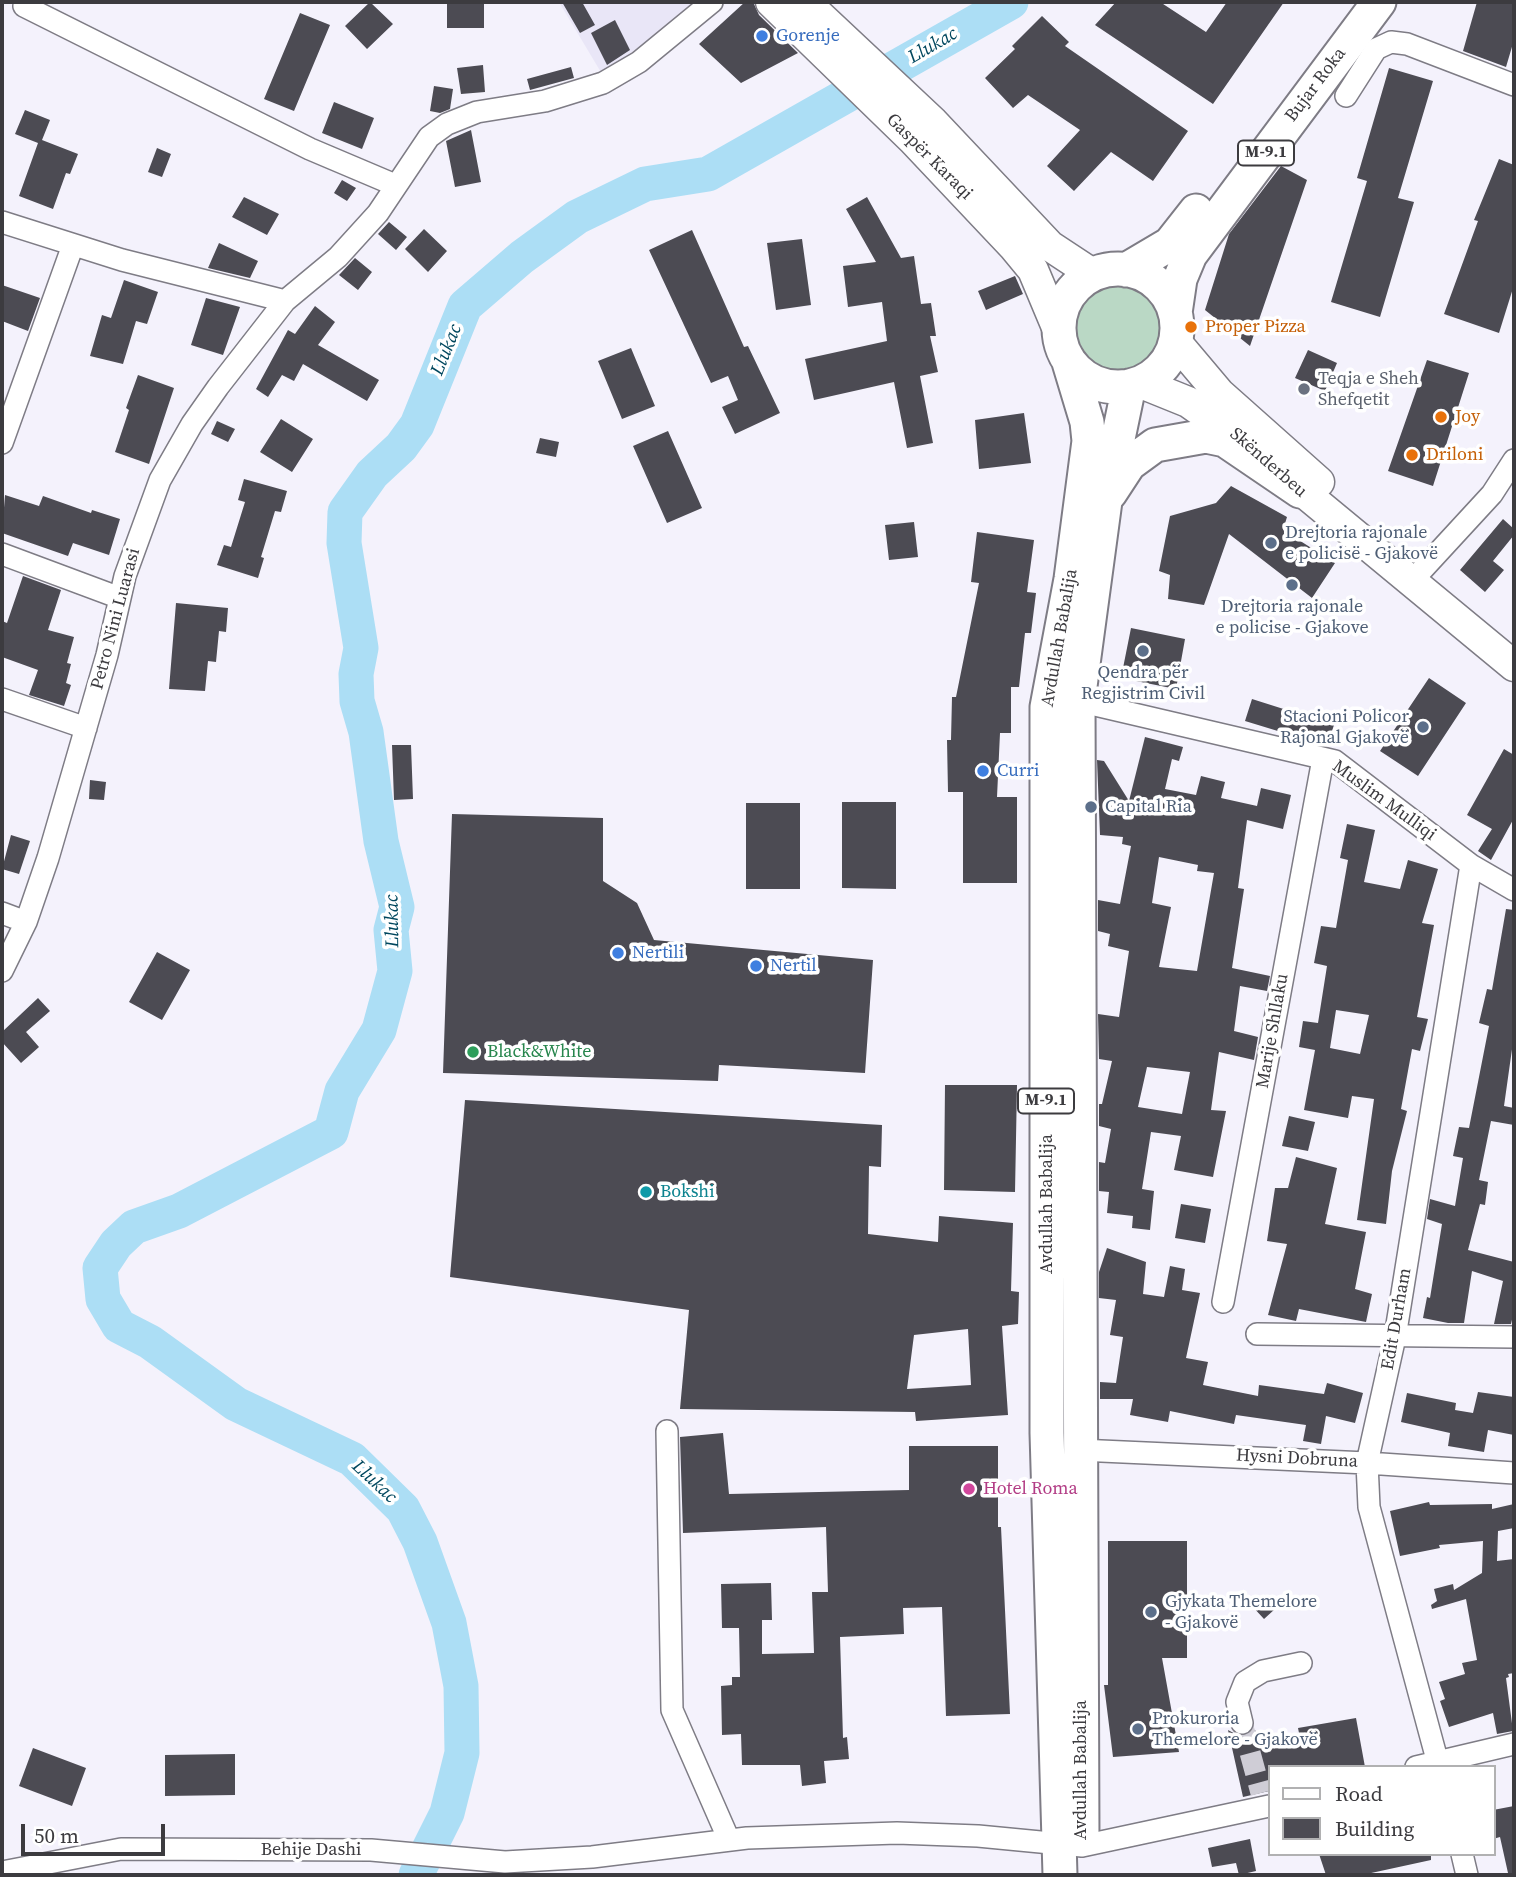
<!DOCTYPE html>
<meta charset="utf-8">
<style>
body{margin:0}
#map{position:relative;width:1516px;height:1877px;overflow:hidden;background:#f4f2fc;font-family:"Source Serif 4",serif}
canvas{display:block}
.frame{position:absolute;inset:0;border:4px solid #3c3b3f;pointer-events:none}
.legend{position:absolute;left:1268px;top:1765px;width:228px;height:91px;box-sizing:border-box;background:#fff;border:2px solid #b1b1b2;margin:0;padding:9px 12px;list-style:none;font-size:21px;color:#3c3b3f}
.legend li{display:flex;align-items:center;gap:14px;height:35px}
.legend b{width:35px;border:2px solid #b1b1b2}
.scale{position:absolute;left:21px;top:1824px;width:144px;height:32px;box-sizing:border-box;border:4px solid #3c3b3f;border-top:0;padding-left:9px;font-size:21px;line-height:24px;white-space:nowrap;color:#3c3b3f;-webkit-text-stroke:5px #fff;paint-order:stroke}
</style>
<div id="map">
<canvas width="1516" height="1877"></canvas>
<div class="frame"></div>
<ul class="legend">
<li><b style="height:9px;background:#fff"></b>Road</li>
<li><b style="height:19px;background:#4c4b53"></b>Building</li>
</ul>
<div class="scale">50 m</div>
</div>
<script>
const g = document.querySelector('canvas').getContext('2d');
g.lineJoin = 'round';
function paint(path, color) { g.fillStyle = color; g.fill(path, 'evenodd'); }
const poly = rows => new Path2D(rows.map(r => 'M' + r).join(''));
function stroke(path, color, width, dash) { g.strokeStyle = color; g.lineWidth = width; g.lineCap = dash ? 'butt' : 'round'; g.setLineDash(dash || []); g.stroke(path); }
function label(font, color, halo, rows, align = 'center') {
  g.font = font + ' "Source Serif 4",serif'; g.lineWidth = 7; g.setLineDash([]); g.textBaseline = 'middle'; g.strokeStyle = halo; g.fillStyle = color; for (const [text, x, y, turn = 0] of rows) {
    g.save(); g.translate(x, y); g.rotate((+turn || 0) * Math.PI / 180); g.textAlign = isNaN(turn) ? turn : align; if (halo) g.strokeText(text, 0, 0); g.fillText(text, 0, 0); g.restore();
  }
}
paint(poly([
 [559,2,700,2,602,74]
]), '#e9e6f7');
paint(poly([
 '1077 328a42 42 0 1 1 84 0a42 42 0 1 1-84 0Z'
]), '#bad8c5');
stroke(poly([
 [416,1875,447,1813,462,1753,461,1686,449,1623,420,1542,403,1509,352,1459,236,1404,150,1342,119,1326,103,1299,100,1268,116,1244,134,1227,179,1211,331,1132,342,1091,379,1030,395,971,391,930,397,907,381,841,366,732,357,701,356,674,361,648,344,543,345,512,372,474,401,447,417,425,465,306,522,257,577,217,645,184,708,174,1011,2]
]), '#acdef5', 35);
paint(poly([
 [370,2,393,24,367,49,345,26],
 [447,2,484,2,484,28,447,28],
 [562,2,582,2,595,25,580,33],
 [745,2,754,4,759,15,798,53,741,83,699,44],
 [1116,2,1160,2,1206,32,1227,2,1284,2,1213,104,1095,25],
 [1477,2,1514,2,1514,40,1506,67,1463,51],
 [300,13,330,25,294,111,264,99],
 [1042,16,1069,42,1065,46,1188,131,1153,181,1111,152,1074,191,1047,166,1080,130,1028,95,1013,108,985,78,1015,49,1012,46],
 [615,20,630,50,607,65,591,33],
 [483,65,485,92,461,94,457,68],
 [571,67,574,78,530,90,527,79],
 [1389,68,1433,81,1398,198,1414,202,1380,317,1331,302,1367,181,1357,178],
 [434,86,453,89,450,109,440,113,430,111],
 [334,102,374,118,362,149,322,133],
 [25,110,50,120,42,140,78,154,70,174,66,173,53,209,19,196,38,143,15,134],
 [471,130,481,182,455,187,446,141],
 [157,148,171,154,162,177,148,172],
 [1499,159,1514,165,1514,285,1499,333,1444,314,1478,221,1474,220],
 [1281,166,1307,180,1250,346,1205,310,1229,234],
 [342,180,356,188,347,201,334,193],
 [244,197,279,214,267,235,232,217],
 [867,197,901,258,914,256,921,304,931,303,936,336,930,336,938,372,920,376,933,443,907,448,894,382,814,400,805,359,887,341,882,302,848,307,843,266,876,262,846,209],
 [389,222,407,237,396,250,378,234],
 [424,229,447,251,428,272,405,249],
 [692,230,744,347,748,346,780,413,735,434,722,407,738,400,728,376,711,383,649,250],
 [802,239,811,305,776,310,767,243],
 [219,243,258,261,250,278,208,268],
 [355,258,372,272,358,290,339,275],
 [1015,276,1023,294,986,310,978,291],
 [124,280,158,292,147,324,136,321,123,364,90,356,102,315,111,318],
 [2,285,40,298,28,331,2,321],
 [206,298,240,307,223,355,191,345],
 [315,306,335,322,318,345,379,380,367,401,303,364,294,381,282,375,268,397,256,389,288,330,295,334],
 [631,348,655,406,622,419,598,361],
 [1308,350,1337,363,1325,391,1295,378],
 [1427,360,1469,373,1433,486,1388,471],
 [138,375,174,388,149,464,115,452,129,410,126,408],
 [1024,413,1031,463,979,469,975,420],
 [281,419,313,439,292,472,260,452],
 [217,421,235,429,228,442,211,434],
 [668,431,702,508,667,523,633,446],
 [540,438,559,442,556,457,536,453],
 [244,479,287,491,281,512,275,511,261,557,264,558,258,578,217,565,224,545,231,547,245,502,238,500],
 [1231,486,1287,517,1283,530,1335,563,1312,598,1229,534,1204,605,1168,599,1170,575,1159,571,1170,516,1216,503],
 [5,495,39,506,43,496,91,513,92,510,120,519,109,555,73,543,68,556,2,533],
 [1503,519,1514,529,1514,535,1493,561,1504,570,1485,592,1460,570],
 [914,522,918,557,889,560,885,525],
 [977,532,1034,540,1027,592,1036,593,1031,633,1025,633,1019,687,1011,687,1011,733,1000,733,997,797,1017,797,1017,883,963,883,963,792,948,792,947,740,951,740,952,697,956,697,979,583,971,582],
 [23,576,61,590,48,630,74,637,67,663,71,664,66,683,71,685,64,706,29,695,38,670,2,657,2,621,7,623],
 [176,603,228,608,226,632,219,631,216,662,208,661,205,691,169,689],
 [1131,628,1185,639,1176,689,1121,678],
 [1429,678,1466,703,1418,776,1380,751],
 [1252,699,1334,725,1327,746,1245,721],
 [1145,737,1183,747,1179,761,1172,759,1165,789,1196,795,1201,776,1225,782,1221,798,1257,806,1261,788,1291,795,1283,829,1247,820,1238,888,1244,889,1232,968,1270,976,1267,991,1240,986,1234,1031,1258,1037,1254,1060,1219,1052,1211,1110,1226,1111,1213,1177,1174,1170,1181,1136,1151,1132,1142,1189,1154,1191,1150,1230,1132,1228,1133,1216,1107,1213,1109,1192,1099,1191,1099,1162,1105,1163,1111,1129,1099,1126,1099,1104,1102,1104,1112,1061,1099,1059,1098,1014,1119,1017,1129,951,1108,946,1110,934,1098,931,1098,900,1120,904,1131,846,1122,844,1123,837,1100,835,1097,760,1104,761,1129,801],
 [1159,857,1198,865,1197,871,1214,873,1197,971,1159,967,1171,907,1152,903],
 [1147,1067,1190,1072,1182,1114,1138,1107],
 [392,745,411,745,413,799,394,800],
 [1504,749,1514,755,1514,818,1491,860,1478,851,1492,829,1467,815],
 [90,780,106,782,104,800,89,799],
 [842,802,896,802,896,889,842,888],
 [746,803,800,803,800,889,746,889],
 [452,814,603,818,603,881,637,903,654,940,873,960,865,1073,719,1065,718,1081,443,1073],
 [1347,824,1375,830,1364,882,1400,889,1408,860,1438,869,1422,923,1434,925,1417,1017,1428,1019,1420,1051,1412,1049,1401,1109,1407,1111,1392,1171,1386,1224,1357,1220,1374,1099,1352,1096,1348,1118,1304,1110,1315,1050,1299,1047,1303,1021,1318,1023,1327,966,1314,963,1321,926,1336,928,1348,860,1340,858],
 [1336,1010,1369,1015,1360,1054,1330,1048],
 [11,835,30,841,19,874,2,869],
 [1506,909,1514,910,1514,1035,1504,1106,1514,1108,1514,1125,1491,1121,1479,1180,1488,1182,1485,1205,1480,1204,1468,1250,1514,1262,1514,1311,1511,1324,1494,1324,1503,1281,1472,1271,1464,1323,1448,1323,1423,1318,1427,1297,1430,1298,1442,1224,1427,1219,1430,1199,1455,1206,1463,1158,1453,1156,1459,1127,1469,1128,1489,1026,1479,1023,1487,989,1492,990],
 [157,952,190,970,162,1020,129,1002],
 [38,998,50,1011,26,1032,39,1047,21,1063,2,1042,2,1032],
 [945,1085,1017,1085,1015,1192,944,1190],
 [465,1100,882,1125,881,1167,869,1166,868,1234,938,1242,939,1216,1013,1223,1011,1291,1019,1292,1018,1324,1002,1326,1008,1415,916,1421,915,1412,680,1409,689,1310,450,1277],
 [968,1329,971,1385,907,1389,914,1335],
 [1289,1116,1315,1122,1308,1151,1282,1146],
 [1296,1157,1337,1168,1325,1224,1366,1232,1355,1289,1372,1294,1366,1322,1299,1309,1296,1321,1268,1315,1287,1244,1267,1241,1275,1188,1288,1188],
 [1181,1204,1211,1209,1205,1243,1175,1238],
 [1107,1248,1146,1262,1143,1294,1164,1297,1170,1266,1185,1269,1182,1290,1200,1293,1186,1358,1208,1362,1203,1385,1258,1396,1259,1385,1324,1394,1327,1383,1363,1393,1355,1423,1326,1416,1321,1444,1303,1441,1306,1425,1236,1415,1234,1424,1170,1411,1168,1422,1130,1415,1133,1399,1100,1399,1100,1382,1116,1383,1123,1337,1110,1335,1116,1300,1099,1298,1099,1272],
 [1478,1392,1514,1397,1514,1435,1488,1430,1484,1452,1448,1446,1450,1433,1401,1422,1407,1393,1456,1403,1455,1410,1473,1413],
 [723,1433,729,1494,909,1490,909,1446,998,1446,998,1527,1001,1527,1010,1714,946,1716,942,1607,903,1608,904,1634,840,1637,843,1738,847,1737,849,1759,824,1761,826,1783,802,1786,800,1765,742,1765,741,1734,722,1735,721,1686,732,1685,732,1677,740,1677,739,1628,722,1628,721,1584,771,1583,772,1620,762,1620,762,1654,814,1653,812,1592,828,1592,826,1527,683,1533,680,1437],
 [1429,1502,1430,1505,1492,1504,1492,1509,1514,1504,1514,1528,1498,1531,1497,1561,1514,1559,1514,1673,1508,1674,1509,1677,1506,1678,1513,1731,1497,1734,1493,1713,1449,1727,1440,1701,1445,1699,1439,1682,1465,1674,1462,1663,1477,1660,1466,1599,1432,1609,1431,1605,1437,1601,1434,1589,1453,1584,1454,1590,1482,1573,1483,1541,1439,1545,1440,1548,1400,1556,1390,1511],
 [1108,1541,1187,1541,1187,1658,1162,1658,1179,1752,1113,1757,1104,1685,1108,1685],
 [1262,1596,1275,1609,1264,1619,1252,1606],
 [1356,1718,1365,1767,1269,1767,1269,1791,1243,1797,1228,1730,1239,1736,1246,1736,1253,1729,1263,1736,1299,1733,1298,1728],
 [33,1748,86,1768,72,1806,19,1786],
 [235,1754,235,1795,165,1796,165,1755],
 [1514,1806,1514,1873,1508,1873,1500,1837,1493,1839,1493,1810],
 [1250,1839,1256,1871,1239,1875,1236,1863,1212,1867,1208,1848],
 [1319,1854,1431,1854,1431,1860,1362,1875,1326,1875]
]), '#4c4b53');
stroke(poly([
 [1242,1723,1261,1793]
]), '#cfcdd6', 21, [21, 10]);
const street = poly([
 [24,6,310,149,395,185],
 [1346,96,1376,49,1391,42,1407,44,1514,85],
 [2,222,122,260,285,301],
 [2,443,73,245],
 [2,554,120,598],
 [1410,583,1492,494,1514,460],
 [2,699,86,728],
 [1078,701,1335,761,1471,865,1514,890],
 [2,913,26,922],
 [2,971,26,922,48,858,107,655,125,576,160,480,192,424,218,387,285,301,338,257,378,213,429,137,447,124,477,112,545,101,603,83,639,62,712,2],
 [1223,1302,1323,759],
 [1257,1334,1514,1337],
 [667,1431,672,1710,729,1840],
 [1079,1450,1367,1463,1514,1473],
 [1242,1723,1237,1702,1245,1682,1263,1671,1301,1663],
 [1416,1767,1514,1744],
 [1439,1767,1369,1507,1367,1463,1395,1337,1471,865],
 [1462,1854,1467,1875],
 [2,1872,121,1849,371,1850,505,1862,592,1857,747,1838,897,1833,978,1836,1082,1846,1269,1806]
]);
const secondary = poly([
 [771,2,913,140,1014,247,1033,270,1059,332],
 [805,2,933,122,1050,246,1094,275],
 [1176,342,1219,393,1319,482],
 [1141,383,1188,402,1252,447],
 [1284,476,1514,666]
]);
const primary = poly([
 '1059 328a59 59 0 1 1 118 0a59 59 0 1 1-118 0Z',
 [1126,270,1170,244,1196,211],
 [1175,313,1180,279,1190,255,1379,2],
 [1110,493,1129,464,1155,445,1206,436,1225,440,1300,491],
 [1082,1839,1078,701,1105,501,1129,386],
 [1060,1875,1047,1433,1047,707,1071,579,1089,441,1087,422,1068,359]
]);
stroke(street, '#7e7c85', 24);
stroke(secondary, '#7e7c85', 33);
stroke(primary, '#7e7c85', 37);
stroke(street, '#fff', 21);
stroke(secondary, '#fff', 30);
stroke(primary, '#fff', 33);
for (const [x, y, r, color] of [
 [762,36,7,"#3f7fe0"],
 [1191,327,7,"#e8710a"],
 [1304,389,7,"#6b7280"],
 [1441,417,7,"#e8710a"],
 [1412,455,7,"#e8710a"],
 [1271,543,7,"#5c6f8a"],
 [1292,585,7,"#5c6f8a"],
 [1143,651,7,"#5c6f8a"],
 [1423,727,7,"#5c6f8a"],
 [983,771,7,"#3f7fe0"],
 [1091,807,7,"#5c6f8a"],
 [618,953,7,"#3f7fe0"],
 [756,966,7,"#3f7fe0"],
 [473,1052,7,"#2e9e5b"],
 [646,1192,7,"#0f9aa8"],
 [969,1489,7,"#d1479c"],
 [1151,1612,7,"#5c6f8a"],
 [1138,1729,7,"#5c6f8a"]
]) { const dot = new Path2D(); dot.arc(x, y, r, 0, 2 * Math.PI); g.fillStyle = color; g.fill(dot); stroke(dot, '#fff', 2.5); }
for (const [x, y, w] of [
 [1266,153,56],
 [1046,1101,56]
]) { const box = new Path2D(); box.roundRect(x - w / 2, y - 12.5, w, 25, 5); g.fillStyle = '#fff'; g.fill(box); stroke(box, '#3c3b3f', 2); }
label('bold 16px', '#3c3b3f', null, [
 ["M-9.1",1266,153],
 ["M-9.1",1046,1101]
]);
label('18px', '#366cbe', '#fff', [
 ["Gorenje",776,36],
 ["Curri",997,771],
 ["Nertili",632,953],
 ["Nertil",770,966]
], 'left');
label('18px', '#3c3b3f', '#fff', [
 ["Bujar Roka",1316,85,-53],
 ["Gaspër Karaqi",929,157,45],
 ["Skënderbeu",1268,463,41],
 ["Petro Nini Luarasi",116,619,-75],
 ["Avdullah Babalija",1060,638,-80],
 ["Muslim Mulliqi",1384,801,36],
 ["Marije Shllaku",1273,1031,-80],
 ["Avdullah Babalija",1047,1204,-90],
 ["Edit Durham",1397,1319,-80],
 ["Hysni Dobruna",1297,1459,3],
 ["Avdullah Babalija",1081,1770,-90],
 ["Behije Dashi",311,1850]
]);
label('18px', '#c56008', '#fff', [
 ["Proper Pizza",1205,327],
 ["Joy",1455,417],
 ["Driloni",1426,455]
], 'left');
label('18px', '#5b616d', '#fff', [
 ["Teqja e Sheh",1318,379],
 ["Shefqetit",1318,400]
], 'left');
label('18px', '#4e5e75', '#fff', [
 ["Drejtoria rajonale",1285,533],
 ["e policisë - Gjakovë",1285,554],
 ["Drejtoria rajonale",1292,607,"center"],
 ["e policise - Gjakove",1292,628,"center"],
 ["Qendra për",1143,673,"center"],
 ["Regjistrim Civil",1143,694,"center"],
 ["Stacioni Policor",1409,717,"right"],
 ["Rajonal Gjakovë",1409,738,"right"],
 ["Capital Ria",1105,807],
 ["Gjykata Themelore",1165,1602],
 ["- Gjakovë",1165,1623],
 ["Prokuroria",1152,1719],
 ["Themelore - Gjakovë",1152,1740]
], 'left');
label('18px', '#27864d', '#fff', [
 ["Black&White",487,1052]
], 'left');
label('18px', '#0d838f', '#fff', [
 ["Bokshi",660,1192]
], 'left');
label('18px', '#b23c85', '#fff', [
 ["Hotel Roma",983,1489]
], 'left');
label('italic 19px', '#00475e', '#fff', [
 ["Llukac",933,46,-30],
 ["Llukac",447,350,-68],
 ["Llukac",393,921,-91],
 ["Llukac",374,1482,43]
]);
</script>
